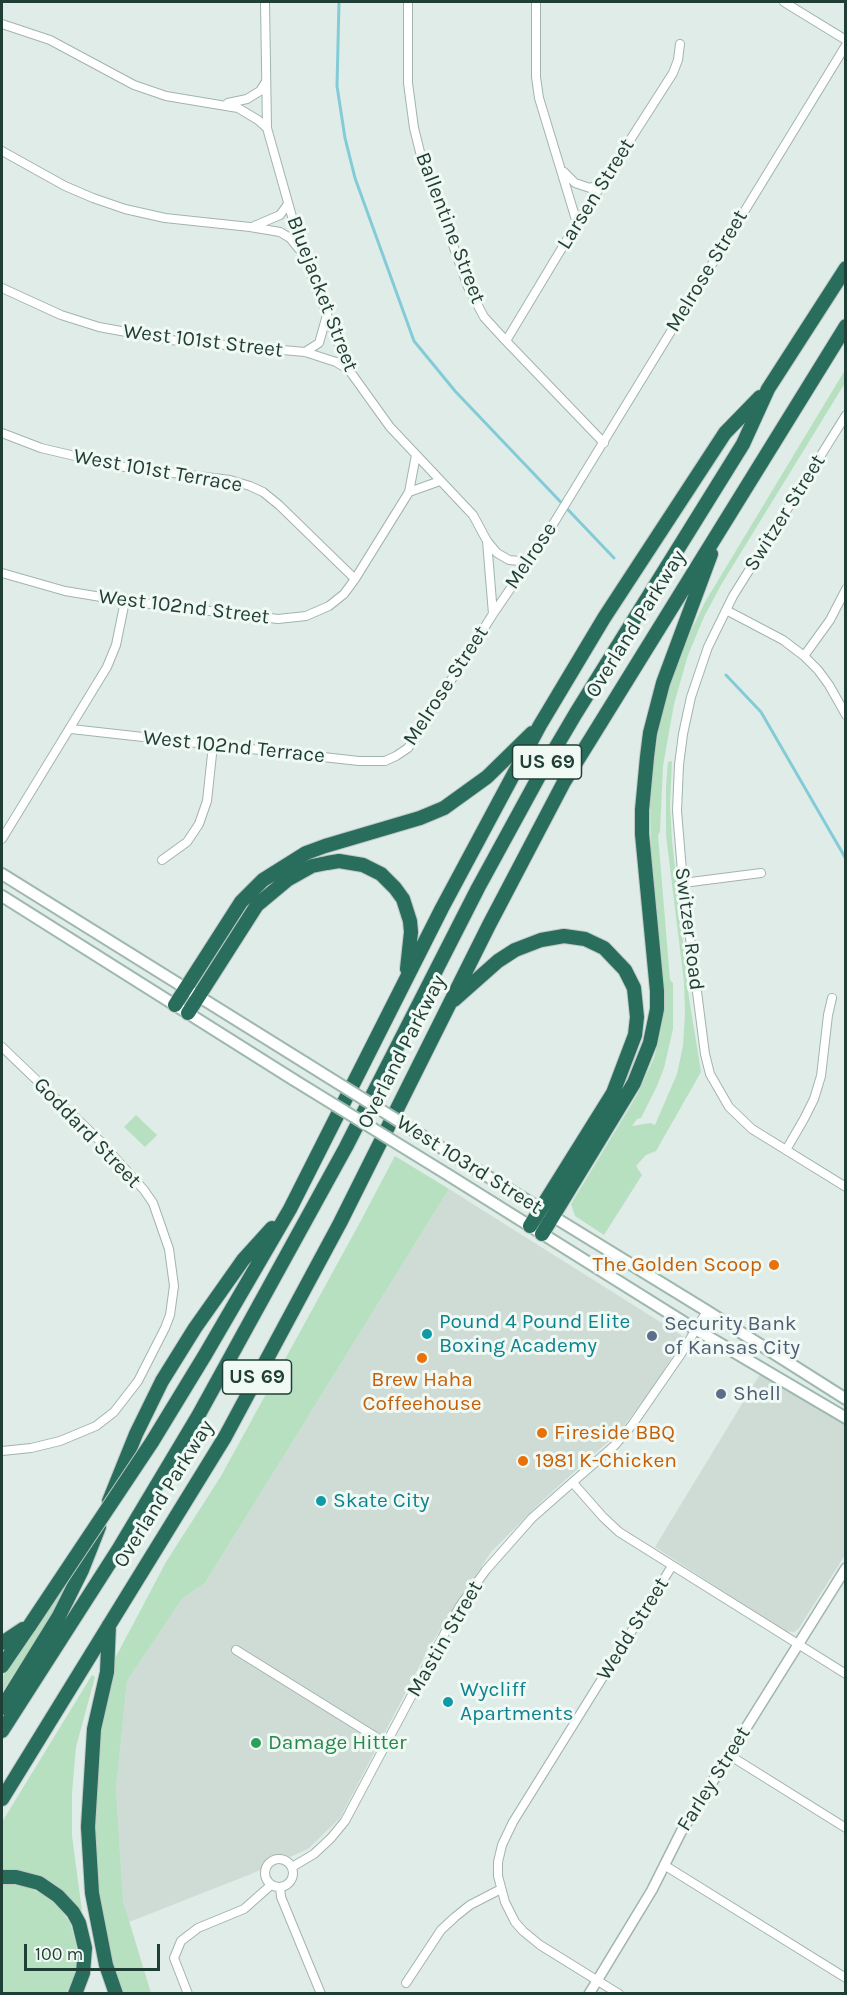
<!DOCTYPE html>
<style>
body{margin:0}
#map{position:relative;width:847px;height:1995px;overflow:hidden;background:#e0ece7;font-family:Karla,sans-serif}
canvas{display:block}
.frame{position:absolute;inset:0;border:3px solid #1f3e35;pointer-events:none}
.scale{position:absolute;left:24px;top:1944px;width:136px;height:27px;box-sizing:border-box;border:3px solid #1f3e35;border-top:0;padding-left:8px;font-size:18px;line-height:21px;white-space:nowrap;color:#1f3e35;-webkit-text-stroke:4px #f1f9f4;paint-order:stroke}
</style>
<div id="map">
<canvas width="847" height="1995"></canvas>
<div class="frame"></div>
<div class="scale">100 m</div>
</div>
<script>
const g = document.querySelector('canvas').getContext('2d');
g.lineJoin = 'round';
function paint(path, color) { g.fillStyle = color; g.fill(path, 'evenodd'); }
const poly = rows => new Path2D(rows.map(r => 'M' + r).join(''));
function stroke(path, color, width, dash) { g.strokeStyle = color; g.lineWidth = width; g.lineCap = dash ? 'butt' : 'round'; g.setLineDash(dash || []); g.stroke(path); }
function label(font, color, halo, rows, align = 'center') {
  g.font = font + ' Karla,sans-serif'; g.lineWidth = 6; g.setLineDash([]); g.textBaseline = 'middle'; g.strokeStyle = halo; g.fillStyle = color; for (const [text, x, y, turn = 0] of rows) {
    g.save(); g.translate(x, y); g.rotate((+turn || 0) * Math.PI / 180); g.textAlign = isNaN(turn) ? turn : align; if (halo) g.strokeText(text, 0, 0); g.fillText(text, 0, 0); g.restore();
  }
}
paint(poly([
 [449,1189,684,1337,655,1385,620,1431,544,1499,491,1552,431,1644,340,1818,308,1849,251,1874,129,1922,123,1901,116,1789,127,1681,182,1599,205,1583],
 [762,1371,845,1422,845,1555,799,1628,794,1632,785,1631,655,1547]
]), '#cedcd5');
paint(poly([
 [845,370,845,383,721,585,704,617,688,655,674,704,663,766,660,832,658,835,670,980,673,983,673,1029,664,1068,656,1088,641,1118,637,1119,632,1126,650,1123,655,1125,677,1074,683,1046,685,1013,684,982,666,835,666,786,668,762,672,761,670,805,672,840,689,998,701,1072,656,1151,646,1155,636,1166,642,1175,604,1235,575,1216,571,1204,637,1095,654,1058,660,1035,664,986,651,852,650,803,654,759,661,717,670,685,688,637,705,602],
 [136,1115,157,1135,145,1147,124,1127],
 [395,1156,449,1189,205,1583,182,1599,127,1681,116,1789,123,1901,151,1993,121,1994,108,1949,86,1816,112,1664,166,1562,221,1476,358,1226],
 [69,1580,59,1604,2,1692,2,1677],
 [92,1675,95,1677,76,1747,72,1793,72,1836,82,1911,78,1912,66,1899,2,1873,2,1822],
 [2,1884,26,1886,46,1896,60,1908,70,1923,76,1943,77,1961,74,1980,66,1993,2,1994]
]), '#b7e0c1');
stroke(poly([
 [339,2,337,86,345,138,355,178,414,341,455,391,614,558],
 [726,675,761,712,846,859]
]), '#83ccd7', 3);
const minor = poly([
 [265,2,267,128,302,252,349,370,390,427,473,515,487,541,497,553,509,560,520,561,533,555],
 [408,2,408,83,414,128,420,152,468,287,484,317,506,341,604,443],
 [536,2,536,77,539,98,577,223],
 [784,2,846,40],
 [2,24,50,40,134,85,166,96,238,108,258,120,267,128],
 [228,103,247,99,260,91,265,83],
 [2,151,65,186,93,198,125,209,165,218,250,227,280,232,290,238,299,249],
 [564,172,575,183,590,188,603,183],
 [252,227,280,215,288,204],
 [2,288,61,315,99,327,170,340,305,352,336,362,349,370],
 [506,341,577,223,673,73,678,60,680,44],
 [305,352,319,343,327,315],
 [846,415,733,596,708,647,691,697,683,734,679,765,677,811,683,883,705,1054,710,1074,729,1107,752,1129,846,1187],
 [2,433,41,448,117,466,230,480,250,486,263,492,279,505,355,579],
 [409,492,440,481],
 [487,541,493,614],
 [2,573,65,591,125,601,278,619,306,616,329,606,344,594,355,579,409,492,416,455],
 [726,610,783,640,804,656,818,670,829,685,846,715],
 [804,656,830,620,846,589],
 [71,729,359,761,385,761,396,756,408,748,493,614,541,544,846,45],
 [2,839,107,667,116,645,125,601],
 [162,860,187,842,199,824,207,801,213,745],
 [683,883,761,873],
 [2,1047,100,1141,144,1190,153,1203,169,1249,174,1286,170,1315,165,1328,138,1381,114,1412,96,1426,60,1441,31,1448,2,1451],
 [786,1150,804,1119,814,1099,821,1076,828,1015,832,998],
 [573,1483,603,1517,619,1532,846,1674],
 [236,1650,387,1744],
 [729,1755,846,1828],
 '265 1873a14 14 0 1 1 28 0a14 14 0 1 1-28 0Z',
 [664,1865,846,1978],
 [292,1867,314,1854,331,1838,345,1821,447,1629,460,1606,486,1570,532,1518,615,1445,632,1425,681,1354,707,1311],
 [280,1887,281,1897,321,1994],
 [406,1983,441,1930,455,1917,470,1905,501,1889],
 [188,1994,174,1958,181,1941,198,1928,244,1909,271,1885],
 [619,1994,540,1945,523,1931,515,1922,505,1902,498,1876,498,1862,502,1845,513,1822,672,1566]
]);
const tertiary = poly([
 [589,1994,652,1890,681,1832,846,1568]
]);
const secondary = poly([
 [2,874,304,1062],
 [2,896,294,1080],
 [461,1160,707,1311,846,1399],
 [450,1176,685,1323,846,1418]
]);
const motorway = poly([
 [454,1000,498,961,515,950,541,940,564,936,585,939,604,948,625,970,634,988,637,1017,635,1035,613,1093,530,1226],
 [175,1005,241,902,263,880,306,853,325,846,420,818,444,808,487,777,532,733],
 [188,1013,257,905,287,880,312,866,327,863,339,861,363,865,381,874,395,888,403,899,410,921,411,932,407,969],
 [542,1234,634,1083,650,1043,657,1009,657,991,642,834,642,810,647,757,650,733,663,683,711,554],
 [152,1442,205,1355,290,1209,442,908,540,725,604,618,725,433,760,397],
 [109,1501,136,1434,162,1381,195,1328,243,1260,272,1228],
 [109,1625,107,1672,94,1729,88,1827,92,1893,106,1965,116,1994],
 [2,1643,23,1629],
 [2,1666,30,1625],
 [2,1708,59,1616,82,1570,99,1527],
 [2,1731,118,1550,198,1416,346,1147,478,888,543,769,576,713,743,444,768,389,846,268],
 [2,1799,225,1437,340,1223,489,925,564,782,846,326],
 [2,1877,16,1877,39,1883,58,1896,73,1912,79,1923,85,1948,83,1973,75,1994]
]);
stroke(minor, '#a2b4ae', 10);
stroke(tertiary, '#a2b4ae', 12);
stroke(secondary, '#9db9ae', 14);
stroke(motorway, '#c0c9c6', 16);
stroke(minor, '#fff', 8);
stroke(tertiary, '#fff', 9);
stroke(secondary, '#fff', 10);
stroke(motorway, '#296d5d', 14);
const secondaryBridge = poly([
 [304,1062,461,1160],
 [294,1080,450,1176]
]);
const motorwayBridge = poly([
 [30,1625,152,1442]
]);
stroke(secondaryBridge, '#9db9ae', 14, []);
stroke(motorwayBridge, '#c0c9c6', 16, []);
stroke(secondaryBridge, '#fff', 10);
stroke(motorwayBridge, '#296d5d', 14);
for (const [x, y, r, color] of [
 [774,1265,6,"#e8710a"],
 [427,1334,6,"#0f9aa8"],
 [652,1336,6,"#5c6f8a"],
 [422,1358,6,"#e8710a"],
 [721,1394,6,"#5c6f8a"],
 [542,1433,6,"#e8710a"],
 [523,1461,6,"#e8710a"],
 [321,1501,6,"#0f9aa8"],
 [448,1702,6,"#0f9aa8"],
 [256,1743,6,"#2e9e5b"]
]) { const dot = new Path2D(); dot.arc(x, y, r, 0, 2 * Math.PI); g.fillStyle = color; g.fill(dot); stroke(dot, '#f1f9f4', 2); }
for (const [x, y, w] of [
 [547,762,69],
 [257,1377,69]
]) { const box = new Path2D(); box.roundRect(x - w / 2, y - 17, w, 34, 4.5); g.fillStyle = '#f1f9f4'; g.fill(box); stroke(box, '#1f3e35', 1.5); }
label('bold 20px', '#1f3e35', null, [
 ["US 69",547,762],
 ["US 69",257,1377]
]);
label('21px', '#1f3e35', '#f1f9f4', [
 ["Larsen Street",596,194,-58],
 ["Ballentine Street",450,228,69],
 ["Melrose Street",707,271,-59],
 ["Bluejacket Street",322,294,69],
 ["West 101st Street",203,341,7],
 ["West 101st Terrace",158,471,10],
 ["Switzer Street",785,513,-58],
 ["Melrose",531,556,-56],
 ["West 102nd Street",184,607,7],
 ["Overland Parkway",636,624,-58],
 ["Melrose Street",446,686,-57],
 ["West 102nd Terrace",234,747,6],
 ["Switzer Road",689,929,83],
 ["Overland Parkway",402,1052,-63],
 ["Goddard Street",87,1133,46],
 ["West 103rd Street",469,1165,32],
 ["Overland Parkway",164,1494,-58],
 ["Wedd Street",633,1629,-58],
 ["Mastin Street",445,1639,-60],
 ["Farley Street",714,1779,-58]
]);
label('21px', '#c56008', '#f1f9f4', [
 ["The Golden Scoop",762,1265,"right"],
 ["Brew Haha",422,1380,"center"],
 ["Coffeehouse",422,1404,"center"],
 ["Fireside BBQ",554,1433],
 ["1981 K-Chicken",535,1461]
], 'left');
label('21px', '#0d838f', '#f1f9f4', [
 ["Pound 4 Pound Elite",439,1322],
 ["Boxing Academy",439,1346],
 ["Skate City",333,1501],
 ["Wycliff",460,1690],
 ["Apartments",460,1714]
], 'left');
label('21px', '#4e5e75', '#f1f9f4', [
 ["Security Bank",664,1324],
 ["of Kansas City",664,1348],
 ["Shell",733,1394]
], 'left');
label('21px', '#27864d', '#f1f9f4', [
 ["Damage Hitter",268,1743]
], 'left');
</script>
